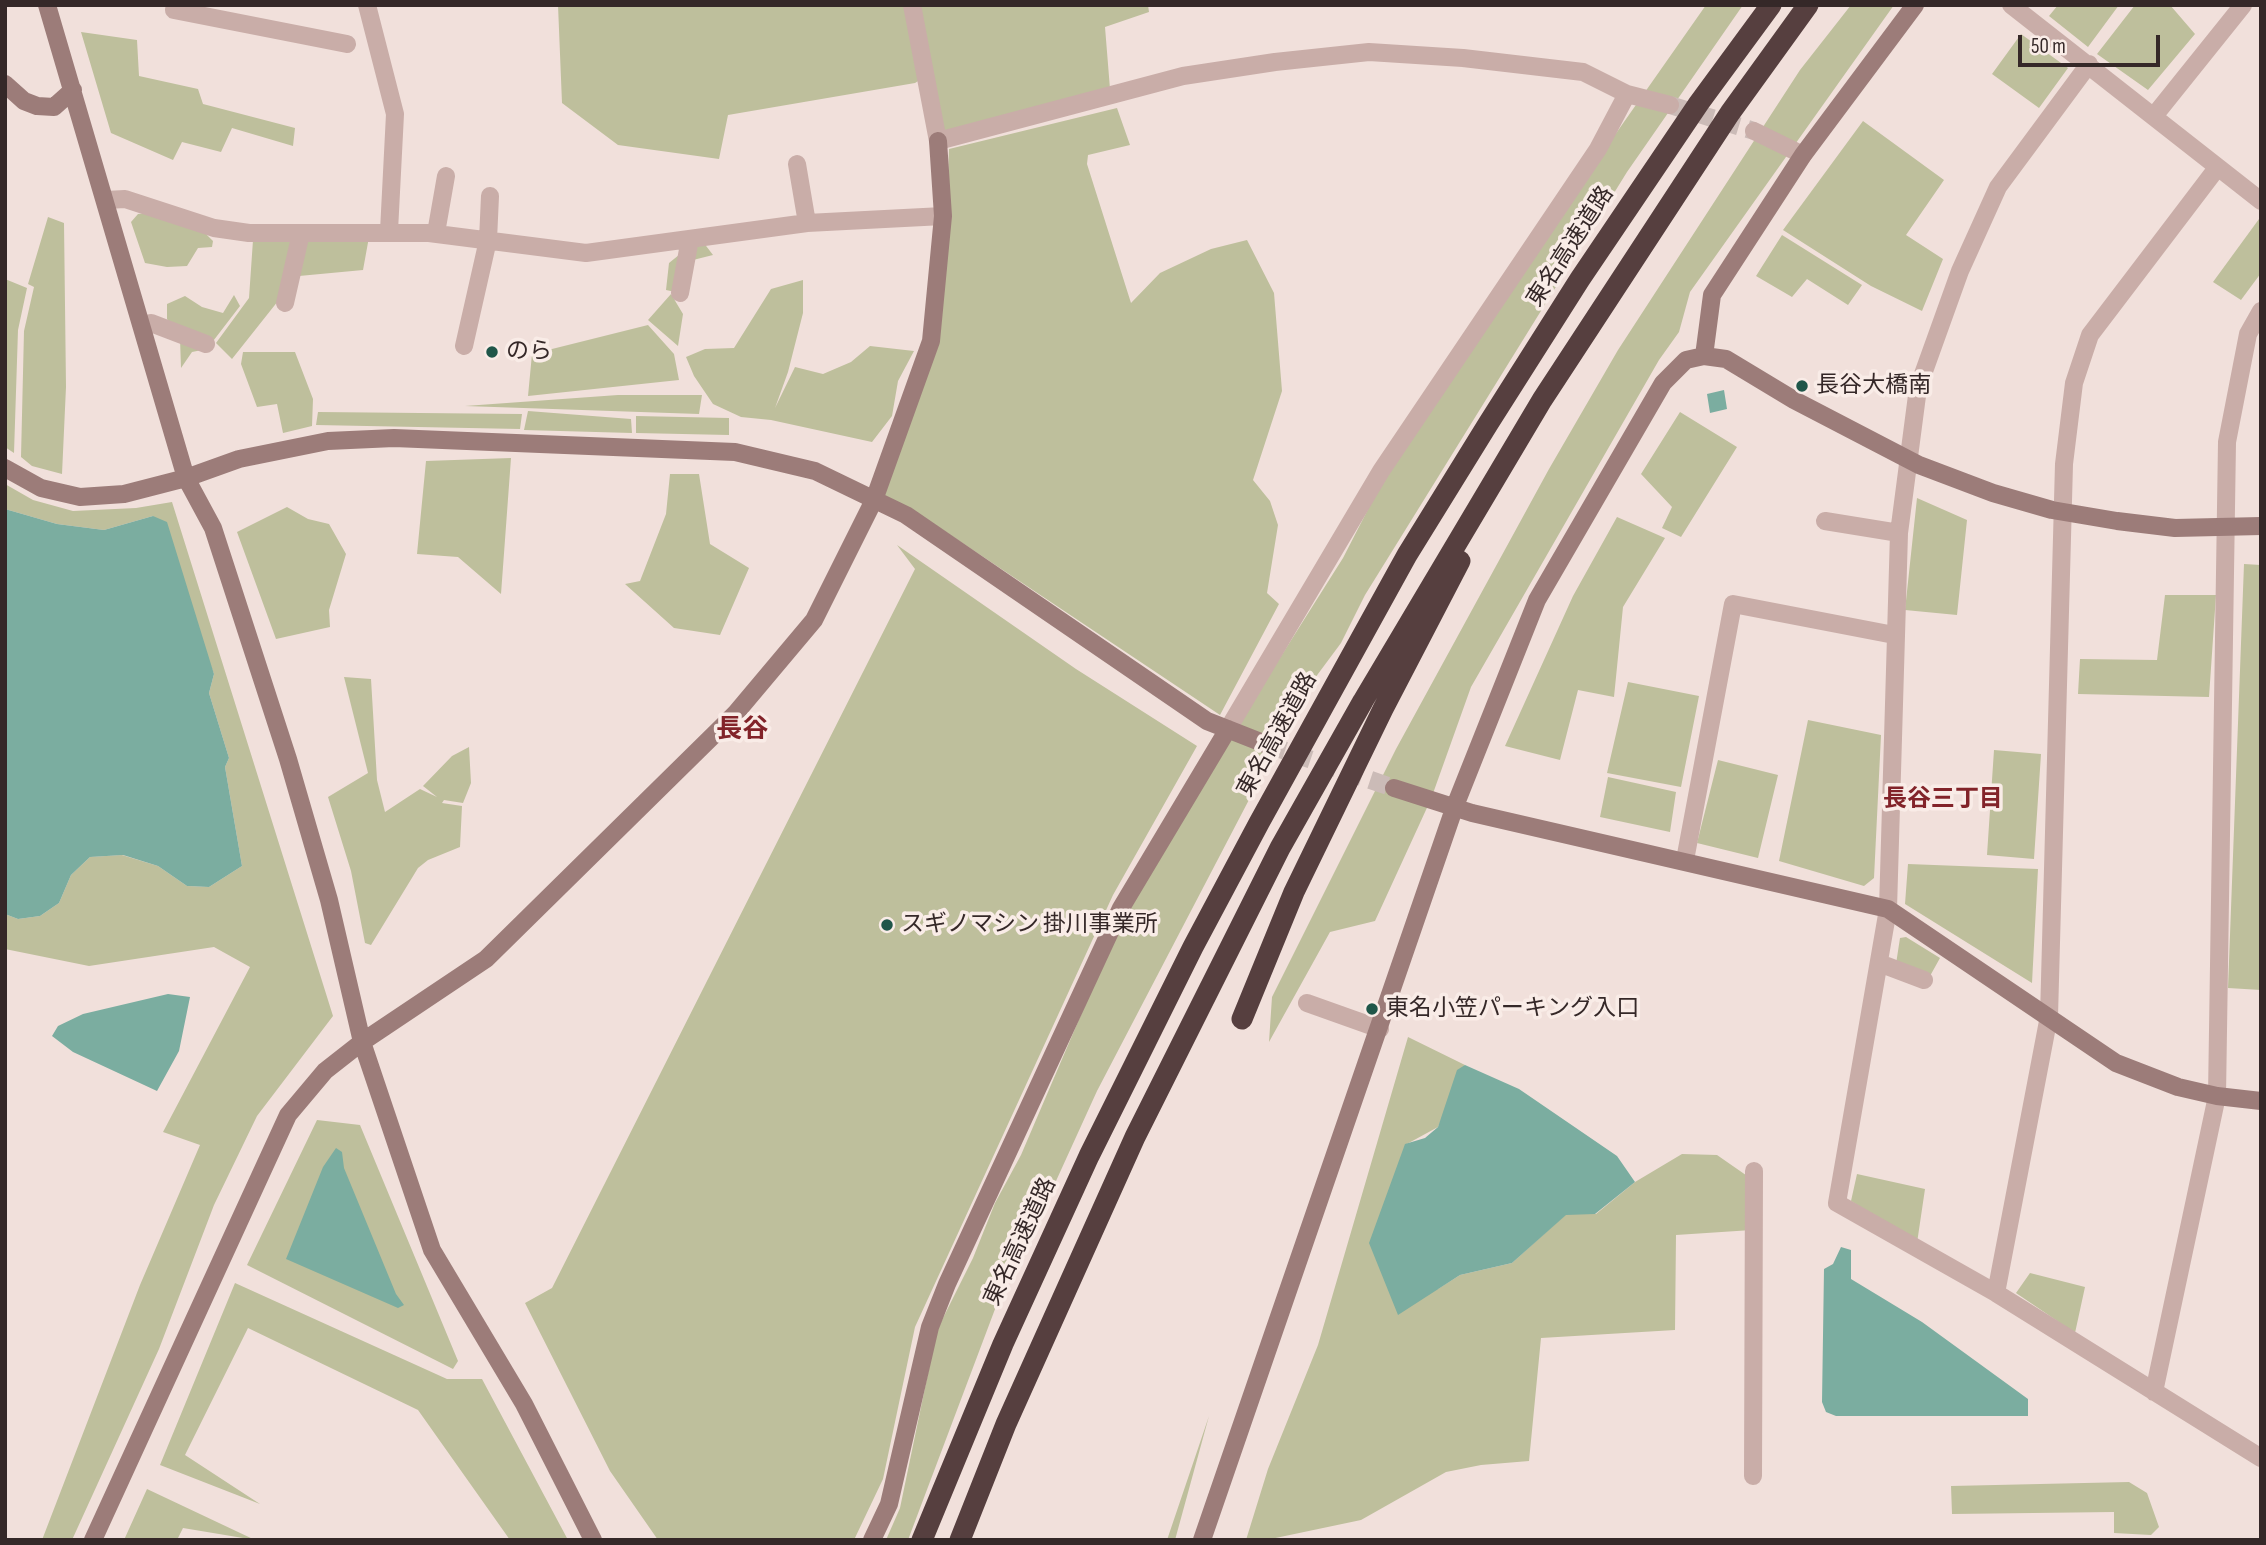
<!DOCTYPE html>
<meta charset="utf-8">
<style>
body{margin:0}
#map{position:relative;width:2266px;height:1545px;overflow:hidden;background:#f1e0db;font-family:"Sofia Sans Condensed",sans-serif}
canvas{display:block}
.frame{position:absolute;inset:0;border:7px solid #352828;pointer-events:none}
.scale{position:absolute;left:2018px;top:35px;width:142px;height:32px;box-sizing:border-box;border:4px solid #352828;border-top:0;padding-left:9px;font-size:21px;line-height:24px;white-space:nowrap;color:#352828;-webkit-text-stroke:5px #f9ece7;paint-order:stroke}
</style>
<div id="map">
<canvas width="2266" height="1545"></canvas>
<div class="frame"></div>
<div class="scale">50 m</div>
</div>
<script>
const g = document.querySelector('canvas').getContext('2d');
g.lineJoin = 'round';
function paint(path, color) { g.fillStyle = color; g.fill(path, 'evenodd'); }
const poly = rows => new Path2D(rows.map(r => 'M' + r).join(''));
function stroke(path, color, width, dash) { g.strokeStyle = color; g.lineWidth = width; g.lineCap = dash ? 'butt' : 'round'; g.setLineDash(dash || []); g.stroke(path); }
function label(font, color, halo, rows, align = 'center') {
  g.font = font + ' "Sofia Sans Condensed","Noto Sans JP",sans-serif'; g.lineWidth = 7; g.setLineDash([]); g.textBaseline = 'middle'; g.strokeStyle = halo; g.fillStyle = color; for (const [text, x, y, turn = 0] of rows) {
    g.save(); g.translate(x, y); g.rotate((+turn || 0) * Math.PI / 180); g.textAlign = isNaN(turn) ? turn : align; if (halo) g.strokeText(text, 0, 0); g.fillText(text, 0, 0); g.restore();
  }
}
paint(poly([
 [558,5,1148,5,1149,12,1105,27,1110,89,942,134,931,73,915,83,728,115,719,159,618,145,562,103],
 [1706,5,1743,5,1627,172,1365,595,1341,643,1315,678,1276,748,1097,1091,1056,1181,1009,1272,908,1540,886,1540,900,1508,937,1330,973,1258,995,1203,1021,1155,1107,954,1120,911,1343,558,1383,480,1429,400],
 [1851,5,1894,5,1690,292,1679,332,1659,360,1471,687,1431,799,1375,921,1330,932,1269,1042,1272,997,1396,749,1549,469,1618,350,1800,70],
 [2058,5,2119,5,2088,47,2049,16],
 [2135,5,2170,5,2195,34,2148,90,2097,54],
 [81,32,137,40,139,76,198,89,203,104,295,128,293,146,232,128,221,152,182,142,173,160,111,133],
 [2021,34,2068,68,2039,108,1992,74],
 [1117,108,1130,145,1088,155,1087,164,1131,303,1160,273,1211,249,1247,240,1274,293,1282,391,1253,480,1270,501,1278,525,1267,593,1279,604,1220,715,913,510,883,496,944,289,949,149],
 [1863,121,1944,180,1906,235,1943,259,1922,311,1871,286,1783,230],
 [148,213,206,234,213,241,212,247,198,248,187,266,167,267,145,263,131,222,138,214],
 [48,217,64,223,66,387,62,474,32,466,21,457,24,331,34,287,28,284],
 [2259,219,2261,273,2241,300,2213,282],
 [282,233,292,244,282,296,232,359,216,343,249,298,253,240],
 [1782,235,1862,285,1848,305,1807,279,1792,297,1756,276],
 [369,237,363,270,299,276,307,240],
 [700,238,713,255,693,260,680,293,666,290,669,263],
 [5,279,27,288,18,330,14,453,5,447],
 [803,280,803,313,788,372,775,408,795,367,823,374,851,362,870,346,914,351,898,381,892,416,872,442,771,420,741,417,713,404,694,376,686,357,705,349,734,348,771,289],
 [671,294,683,314,678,346,648,320],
 [234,295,240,306,207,349,192,352,181,368,180,338,167,319,167,304,185,296,202,307,223,313],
 [648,325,674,354,679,380,528,396,532,354],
 [243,352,295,352,313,399,312,426,283,433,277,404,257,407,241,364],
 [618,395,702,395,699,414,465,406],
 [528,411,631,419,632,433,524,430],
 [318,412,522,414,520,429,316,425],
 [1680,412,1737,447,1681,537,1662,528,1672,507,1641,474],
 [636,416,729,418,729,435,636,433],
 [511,458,501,594,458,557,417,554,426,461],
 [670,474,699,474,710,544,749,568,720,635,674,628,625,584,640,581,666,514],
 [5,484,33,500,73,511,136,508,172,502,333,1016,257,1116,214,1205,159,1349,72,1540,42,1540,140,1285,200,1145,163,1132,250,967,214,947,89,966,5,949,5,914,18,919,40,916,59,903,71,875,90,857,122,855,158,866,187,886,209,887,242,866,225,767,229,758,209,693,214,674,153,516,104,530,57,524,5,509],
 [1917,498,1967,520,1957,615,1905,610],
 [287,507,308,519,329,524,346,554,329,610,330,627,276,639,237,532],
 [1617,517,1665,538,1623,607,1614,697,1578,690,1560,760,1505,746,1573,596],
 [897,545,1076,669,1197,746,1113,895,915,1327,883,1479,854,1540,658,1540,610,1471,525,1303,552,1288,915,569],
 [2244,564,2261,565,2261,990,2228,988],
 [2165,595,2216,595,2209,697,2078,694,2080,659,2157,660],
 [344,677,371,679,377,780,385,812,420,789,437,797,423,786,452,756,469,747,471,783,463,803,444,800,442,803,462,806,460,847,428,860,418,868,371,945,365,943,351,871,328,797,368,773],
 [1628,682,1699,696,1681,787,1607,773],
 [1808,720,1881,735,1874,878,1864,886,1779,861],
 [1994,750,2041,754,2034,859,1987,855],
 [1718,760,1778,775,1758,858,1697,843],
 [1608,777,1676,792,1670,832,1600,817],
 [1908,864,2038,869,2032,983,1905,904],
 [1906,937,1940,958,1930,976,1896,964,1900,938],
 [1408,1037,1465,1065,1438,1127,1405,1145,1438,1289,1460,1275,1512,1263,1566,1214,1596,1214,1635,1182,1682,1154,1717,1155,1753,1180,1752,1230,1676,1235,1675,1330,1541,1338,1529,1461,1481,1465,1446,1472,1361,1520,1266,1540,1246,1540,1268,1469,1318,1345],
 [317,1120,360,1125,458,1361,453,1369,247,1265],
 [1857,1174,1925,1189,1917,1243,1851,1201],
 [2030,1273,2085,1287,2075,1333,2016,1293],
 [235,1283,447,1379,482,1379,568,1540,510,1540,418,1410,248,1328,185,1455,260,1504,160,1465],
 [1209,1416,1175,1540,1167,1540],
 [2129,1482,2147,1493,2159,1527,2151,1535,2114,1533,2114,1512,1952,1514,1951,1486],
 [147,1489,255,1540,183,1528,177,1540,124,1540]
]), '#bebf9c');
paint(poly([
 [1724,390,1727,409,1710,413,1707,394],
 [5,509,57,524,104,530,153,516,167,522,214,674,209,693,229,758,225,767,242,866,209,887,187,886,158,866,123,855,90,857,71,875,59,903,40,916,18,919,5,914],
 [168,994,190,997,179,1051,157,1091,73,1052,52,1036,58,1026,83,1014],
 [1465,1065,1519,1089,1617,1156,1635,1182,1595,1214,1566,1215,1512,1263,1460,1275,1398,1315,1369,1243,1405,1144,1425,1138,1438,1127,1457,1070],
 [336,1148,342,1152,344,1168,396,1294,404,1305,398,1308,286,1259,323,1167],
 [1841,1247,1851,1250,1851,1279,1922,1322,2028,1399,2028,1416,1836,1416,1826,1412,1822,1402,1824,1269,1833,1264]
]), '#7bada0');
stroke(poly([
 [1670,105,1754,131]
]), '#cbbbb7', 18, [18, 9]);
stroke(poly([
 [1268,745,1394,788]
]), '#cbbbb7', 18, [18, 9]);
stroke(poly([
 [175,5,174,10,347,44],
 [367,5,395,114,389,231],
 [912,5,938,141,1183,76,1275,62,1369,52,1463,58,1583,72,1627,94,1670,105],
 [2011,5,2261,201],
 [2089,64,1998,187,1960,271,1918,388,1899,533,1888,909,1837,1203,1996,1293,2261,1458],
 [2154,116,2243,5],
 [1754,131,1803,155],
 [797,164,807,223],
 [106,200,125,199,214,228,249,233,429,233,586,253,807,223,943,216],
 [436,233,446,176],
 [680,293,690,239],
 [285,303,301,233],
 [142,325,151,323,206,344],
 [464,346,488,240,490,196],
 [1825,521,1899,533],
 [1228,729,1381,471,1598,149,1627,94],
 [1685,860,1733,604,1894,635],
 [1879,963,1924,980],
 [1307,1003,1380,1029],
 [1996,1293,2049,1016,2064,464,2074,383,2090,335,2217,168],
 [2154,1392,2217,1096,2227,442,2248,334,2261,311],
 [1753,1476,1754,1171]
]), '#c9ada8', 18);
stroke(poly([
 [47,5,186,478,213,528,288,759,329,900,362,1042,432,1250,524,1404,593,1540],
 [5,84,24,101,37,106,54,107,73,90],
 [1704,356,1712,295,1803,155,1915,5],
 [5,468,41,488,80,497,124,494,186,478,239,459,328,441,394,438,735,452,815,471,906,515,1207,721,1268,745],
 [1394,788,1472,813,1888,909,2116,1063,2178,1087,2217,1096,2261,1101],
 [93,1540,288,1115,325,1071,362,1042,486,959,735,714,814,620,874,500,931,341,943,216,938,141],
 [872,1540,889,1504,930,1327,947,1284,1121,908,1228,729],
 [1202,1540,1455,806,1537,600,1663,383,1686,360,1704,356,1726,359,1794,400,1919,465,1993,493,2052,510,2117,521,2175,528,2261,526]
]), '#9c7c79', 18);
stroke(poly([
 [1242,1019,1294,892,1383,709,1460,561],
 [922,1540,1003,1344,1089,1156,1193,947,1259,823,1407,555,1488,424,1580,279,1699,103,1771,5],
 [960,1540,1006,1424,1135,1137,1280,848,1363,701,1542,400,1730,113,1808,5]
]), '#563f3f', 21);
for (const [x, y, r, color] of [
 [492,352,7,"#1f5649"],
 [1802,386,7,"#1f5649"],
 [887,925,7,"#1f5649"],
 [1372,1009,7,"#1f5649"]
]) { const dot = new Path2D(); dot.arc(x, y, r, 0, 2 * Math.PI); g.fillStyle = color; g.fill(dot); stroke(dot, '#f9ece7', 2.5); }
label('23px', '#352828', '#f9ece7', [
 ["東名高速道路",1571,247,-57],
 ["東名高速道路",1278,735,-61],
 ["東名高速道路",1021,1242,-65]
]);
label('23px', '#352828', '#f9ece7', [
 ["のら",506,352],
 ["長谷大橋南",1816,386],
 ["スギノマシン 掛川事業所",901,925],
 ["東名小笠パーキング入口",1386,1009]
], 'left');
label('bold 24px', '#822329', '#f9ece7', [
 ["長谷三丁目",1943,800]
]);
label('bold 26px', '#822329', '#f9ece7', [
 ["長谷",742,730]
]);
</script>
